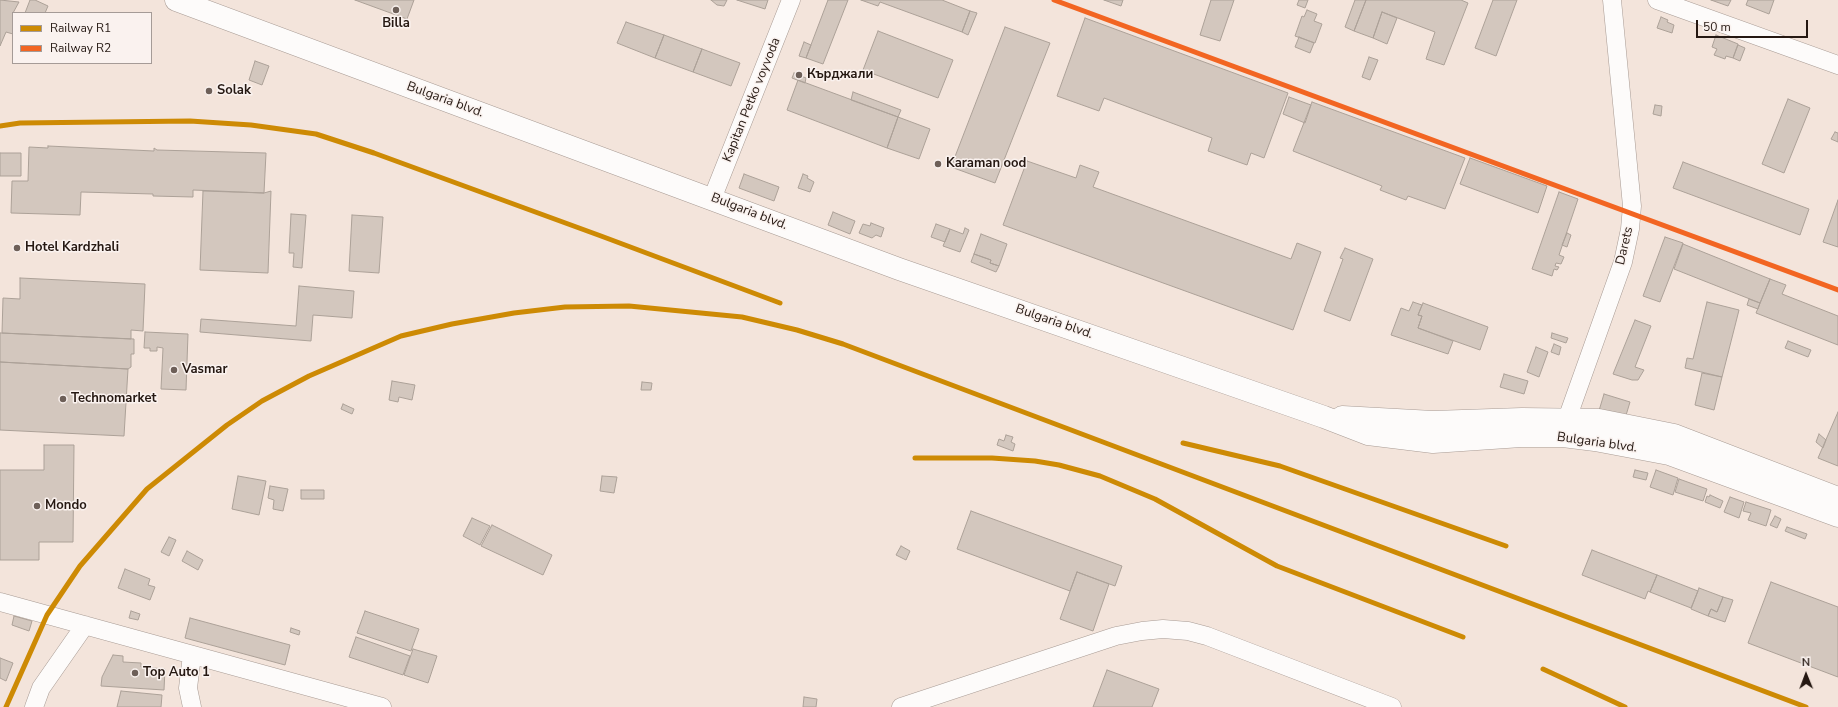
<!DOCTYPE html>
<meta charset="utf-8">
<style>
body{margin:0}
#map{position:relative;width:1838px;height:707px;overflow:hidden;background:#f3e4db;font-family:"Nunito Sans",sans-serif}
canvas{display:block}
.legend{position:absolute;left:12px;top:12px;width:140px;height:52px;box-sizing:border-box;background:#faf2ef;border:1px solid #a59b97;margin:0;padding:5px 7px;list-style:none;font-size:12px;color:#251812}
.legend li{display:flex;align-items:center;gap:8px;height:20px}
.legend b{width:20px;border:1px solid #a59b97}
.north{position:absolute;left:1786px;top:655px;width:40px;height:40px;-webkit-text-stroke:3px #faf2ef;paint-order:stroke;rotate:359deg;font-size:11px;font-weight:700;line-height:16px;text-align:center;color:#251812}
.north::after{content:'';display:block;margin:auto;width:14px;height:18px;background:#251812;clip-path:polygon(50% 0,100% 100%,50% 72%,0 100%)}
.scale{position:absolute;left:1696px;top:20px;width:112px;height:18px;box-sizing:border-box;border:2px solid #251812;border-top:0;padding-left:5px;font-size:12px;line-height:14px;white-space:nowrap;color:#251812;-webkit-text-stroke:3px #faf2ef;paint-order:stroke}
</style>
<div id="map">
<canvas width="1838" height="707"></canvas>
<ul class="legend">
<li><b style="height:5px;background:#cd8a04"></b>Railway R1</li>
<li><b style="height:5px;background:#f26522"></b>Railway R2</li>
</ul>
<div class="north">N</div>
<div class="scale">50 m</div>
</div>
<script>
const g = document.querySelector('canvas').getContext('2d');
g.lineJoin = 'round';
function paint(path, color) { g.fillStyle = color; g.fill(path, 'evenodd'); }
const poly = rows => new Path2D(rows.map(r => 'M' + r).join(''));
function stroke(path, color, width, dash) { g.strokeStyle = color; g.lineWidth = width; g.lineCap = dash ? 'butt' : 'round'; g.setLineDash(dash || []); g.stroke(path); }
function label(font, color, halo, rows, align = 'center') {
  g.font = font + ' "Nunito Sans",sans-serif'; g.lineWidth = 3; g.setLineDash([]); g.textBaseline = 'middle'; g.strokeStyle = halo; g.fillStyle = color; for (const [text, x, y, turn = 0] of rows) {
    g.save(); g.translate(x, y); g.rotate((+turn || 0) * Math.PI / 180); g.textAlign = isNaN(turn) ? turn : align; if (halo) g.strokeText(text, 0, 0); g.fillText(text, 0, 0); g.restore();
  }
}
const building = poly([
 [0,0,19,2,13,13,13,34,6,32,0,46,0,0],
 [30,0,35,0,48,6,45,13,25,13,30,0],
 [355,0,414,0,407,19,355,0],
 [711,0,727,0,724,6,717,5,711,0],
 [737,0,768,0,765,9,737,0],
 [828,0,848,0,823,64,806,58,828,0],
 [861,0,942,0,970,11,962,32,880,2,878,6,861,0],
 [1104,0,1123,0,1121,6,1104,0],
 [1211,0,1234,0,1220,41,1200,35,1211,0],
 [1299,0,1308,0,1305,8,1297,5,1299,0],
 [1355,0,1366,0,1354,31,1345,27,1355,0],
 [1366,0,1461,0,1468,3,1444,65,1426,59,1435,32,1382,12,1373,38,1354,31,1366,0],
 [1493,0,1517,0,1496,56,1475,48,1493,0],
 [1711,0,1731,0,1728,6,1711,0],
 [1748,0,1774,0,1769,14,1746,5,1748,0],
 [1307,10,1317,14,1314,21,1322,24,1315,43,1295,36,1302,16,1304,17,1307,10],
 [970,11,977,13,968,35,962,32,970,11],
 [1382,12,1397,18,1387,44,1373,38,1382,12],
 [1661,17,1668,20,1667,22,1674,25,1672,33,1657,28,1661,17],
 [1085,18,1288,93,1264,158,1251,153,1247,165,1208,151,1212,138,1104,98,1099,111,1057,96,1085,18],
 [626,22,664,35,655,58,617,43,626,22],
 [1005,27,1050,43,995,183,951,167,1005,27],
 [878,31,953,60,938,98,863,70,878,31],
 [664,35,702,49,693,72,655,58,664,35],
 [1716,35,1738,44,1733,58,1726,56,1725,59,1714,55,1717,49,1712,47,1716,35],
 [1299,37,1314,43,1310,53,1295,47,1299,37],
 [804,42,811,45,806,58,799,56,804,42],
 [1738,45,1745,48,1740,61,1733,58,1738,45],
 [702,49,740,63,731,86,693,72,702,49],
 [1369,57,1378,60,1370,80,1362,77,1369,57],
 [255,61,269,66,262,85,249,80,255,61],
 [794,73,806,78,805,83,792,78,794,73],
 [798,80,898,117,887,148,787,110,798,80],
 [853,92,901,110,898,117,851,100,853,92],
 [1289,97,1311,105,1305,123,1283,114,1289,97],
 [1788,99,1810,108,1784,173,1762,164,1788,99],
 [1312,102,1465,158,1445,209,1408,196,1406,200,1380,190,1382,186,1293,151,1312,102],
 [1655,105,1662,106,1661,116,1653,114,1655,105],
 [898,117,930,129,919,159,887,148,898,117],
 [1835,132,1838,133,1838,142,1831,139,1835,132],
 [48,146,154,151,154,148,157,150,266,153,264,193,193,190,193,197,153,196,153,194,81,192,80,215,11,213,12,181,28,181,29,147,48,148,48,146],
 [0,153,21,153,21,176,0,176,0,153],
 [1470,158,1547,186,1538,213,1460,184,1470,158],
 [1027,161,1076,178,1080,165,1099,172,1093,187,1291,259,1297,243,1321,252,1293,330,1003,225,1027,161],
 [1683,162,1809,209,1800,235,1673,188,1683,162],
 [744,174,779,187,774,201,739,188,744,174],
 [803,174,808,176,807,178,814,182,810,192,798,188,803,174],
 [203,191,264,193,271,191,268,273,200,270,203,191],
 [1559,192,1578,199,1559,255,1564,257,1561,264,1556,263,1555,266,1559,267,1557,270,1554,269,1552,276,1532,269,1559,192],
 [1838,200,1838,247,1823,242,1838,200],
 [833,212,855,221,850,234,828,225,833,212],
 [291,214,306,215,302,268,293,267,294,253,289,253,291,214],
 [352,215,383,217,379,273,349,271,352,215],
 [871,223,884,228,881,237,876,235,872,238,859,233,863,224,870,226,871,223],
 [936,224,950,229,945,242,931,237,936,224],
 [965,228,969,230,960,252,943,246,950,229,963,234,965,228],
 [1567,233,1571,235,1567,247,1562,245,1567,233],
 [981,234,1007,244,999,266,990,263,991,260,974,254,981,234],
 [1665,237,1683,243,1660,302,1643,296,1665,237],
 [1683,244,1770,279,1760,303,1674,269,1683,244],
 [1345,248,1373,259,1350,321,1324,311,1343,259,1340,258,1345,248],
 [974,254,991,260,990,263,999,266,996,272,971,262,974,254],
 [20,278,145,284,143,331,131,330,131,339,2,333,3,298,20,299,20,278],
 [1770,279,1786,285,1782,294,1838,316,1838,345,1756,313,1770,279],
 [299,286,354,291,352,318,313,315,311,341,200,332,201,319,296,326,299,286],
 [1749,299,1760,303,1758,309,1747,305,1749,299],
 [1413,302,1422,305,1418,315,1422,316,1418,328,1453,341,1448,354,1391,335,1401,308,1409,311,1413,302],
 [1707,302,1739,310,1722,377,1685,368,1687,358,1693,359,1707,302],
 [1423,303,1488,327,1480,350,1418,328,1422,316,1418,315,1423,303],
 [1635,320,1651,326,1635,367,1644,370,1638,380,1632,380,1613,374,1635,320],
 [145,332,188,334,186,390,161,389,163,348,157,347,157,351,150,351,150,348,144,348,145,332],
 [0,333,134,339,134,354,131,354,131,367,128,369,0,362,0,333],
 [1552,333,1568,338,1566,343,1551,338,1552,333],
 [1788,341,1811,350,1808,357,1785,348,1788,341],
 [1554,344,1561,347,1559,355,1551,352,1554,344],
 [1536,347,1548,352,1539,377,1527,372,1536,347],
 [0,362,128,369,124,436,0,430,0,362],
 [1702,373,1722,377,1714,410,1695,405,1702,373],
 [1504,374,1528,381,1524,394,1500,387,1504,374],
 [392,381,415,385,412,400,399,397,398,402,389,400,392,381],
 [642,382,652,383,651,390,641,390,642,382],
 [1604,394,1630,402,1624,422,1598,414,1604,394],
 [343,404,354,409,352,414,341,409,343,404],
 [1838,412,1838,466,1818,458,1838,412],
 [1819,434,1826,440,1823,448,1816,442,1819,434],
 [1006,435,1013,437,1011,442,1015,444,1013,451,997,445,999,439,1004,441,1006,435],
 [44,445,74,445,73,542,39,542,39,560,0,560,0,470,44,470,44,445],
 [1635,470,1648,473,1646,480,1633,477,1635,470],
 [1656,470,1678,478,1673,495,1650,487,1656,470],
 [238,476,266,481,259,515,232,509,238,476],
 [602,476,617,477,614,493,600,491,602,476],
 [1679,479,1707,489,1703,501,1675,492,1679,479],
 [270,486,288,489,283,511,273,509,274,500,268,498,270,486],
 [301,490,324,490,324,499,301,499,301,490],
 [1710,495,1723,501,1720,508,1705,502,1707,496,1709,497,1710,495],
 [1730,497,1744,502,1739,518,1724,512,1730,497],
 [1746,502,1771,510,1766,526,1748,520,1751,513,1743,511,1746,502],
 [971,511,1122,566,1115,586,1077,572,1070,591,957,549,971,511],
 [1775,516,1781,519,1777,528,1770,525,1775,516],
 [472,518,490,526,480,545,463,536,472,518],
 [492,525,552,555,543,575,481,546,492,525],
 [1787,527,1807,534,1805,539,1785,531,1787,527],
 [169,537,176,540,169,556,161,552,169,537],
 [901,546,910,551,906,560,896,555,901,546],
 [1592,550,1657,575,1650,592,1648,591,1645,599,1582,575,1592,550],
 [187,551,203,560,198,570,182,561,187,551],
 [125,569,150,579,148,585,155,587,150,600,118,588,125,569],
 [1077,572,1109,584,1093,631,1060,619,1077,572],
 [1657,575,1698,591,1691,608,1650,592,1657,575],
 [1771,582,1838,607,1838,677,1748,643,1771,582],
 [1699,588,1723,597,1717,612,1711,609,1708,616,1691,609,1699,588],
 [1723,597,1733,600,1725,622,1708,616,1711,609,1717,612,1723,597],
 [131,611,140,614,138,620,129,618,131,611],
 [365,611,419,629,411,651,357,633,365,611],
 [14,616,32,621,29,631,12,625,14,616],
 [190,618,290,645,285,665,185,638,190,618],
 [291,628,300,631,299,635,290,632,291,628],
 [356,637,410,656,403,675,349,657,356,637],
 [413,649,437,656,428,683,404,675,413,649],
 [113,655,123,656,123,662,141,663,141,667,165,669,164,690,101,686,102,677,113,655],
 [0,658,13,663,6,681,0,678,0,658],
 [1107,670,1159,689,1152,707,1093,707,1107,670],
 [121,691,162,695,161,707,117,707,121,691],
 [804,697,817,699,816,707,803,707,804,697]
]);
paint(building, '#d3c7be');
stroke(building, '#aca198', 1);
const street = poly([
 [1657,0,1838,65],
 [712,199,791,0],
 [1564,431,1567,419,1623,262,1630,229,1632,206,1612,0],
 [0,602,382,707],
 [192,655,188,688,192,707],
 [34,707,41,688,85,625],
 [901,707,1116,636,1142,631,1163,629,1188,631,1207,636,1392,707]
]);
const secondary = poly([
 [176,0,899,269,1324,417,1368,434,1433,442,1521,436,1563,436,1595,440,1669,454,1838,516],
 [1342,417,1433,422,1522,419,1599,420,1674,435,1838,498]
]);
stroke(street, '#a89b94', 19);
stroke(secondary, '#a89b94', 23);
stroke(street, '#fdfbfa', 18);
stroke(secondary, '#fdfbfa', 22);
stroke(poly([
 [0,126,20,123,190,121,251,125,316,134,374,153,601,236,780,303],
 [1183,443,1280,466,1506,546],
 [915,458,992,458,1035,461,1059,465,1100,476,1155,499,1277,566,1463,637],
 [1543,669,1625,707],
 [6,707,47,615,80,566,147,489,227,425,262,401,309,376,401,336,452,324,514,313,565,307,629,306,742,317,797,330,843,344,1806,707]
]), '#cd8a04', 5);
stroke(poly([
 [1054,0,1838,290]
]), '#f26522', 5);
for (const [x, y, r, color] of [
 [396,10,4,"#6d5f58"],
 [799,75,4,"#6d5f58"],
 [209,91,4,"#6d5f58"],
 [938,164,4,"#6d5f58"],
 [17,248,4,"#6d5f58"],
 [174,370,4,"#6d5f58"],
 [63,399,4,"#6d5f58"],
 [37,506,4,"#6d5f58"],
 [135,673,4,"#6d5f58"]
]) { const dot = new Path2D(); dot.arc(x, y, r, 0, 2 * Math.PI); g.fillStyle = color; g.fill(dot); stroke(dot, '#faf2ef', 1.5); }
label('bold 13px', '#251812', '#faf2ef', [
 ["Billa",396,24,"center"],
 ["Кърджали",807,75],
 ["Solak",217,91],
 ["Karaman ood",946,164],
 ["Hotel Kardzhali",25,248],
 ["Vasmar",182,370],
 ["Technomarket",71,399],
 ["Mondo",45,506],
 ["Top Auto 1",143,673]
], 'left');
label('13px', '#251812', '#faf2ef', [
 ["Bulgaria blvd.",445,100,20],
 ["Kapitan Petko voyvoda",752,100,-68],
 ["Bulgaria blvd.",749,212,21],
 ["Darets",1625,246,-77],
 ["Bulgaria blvd.",1054,322,19],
 ["Bulgaria blvd.",1597,443,8]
]);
</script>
